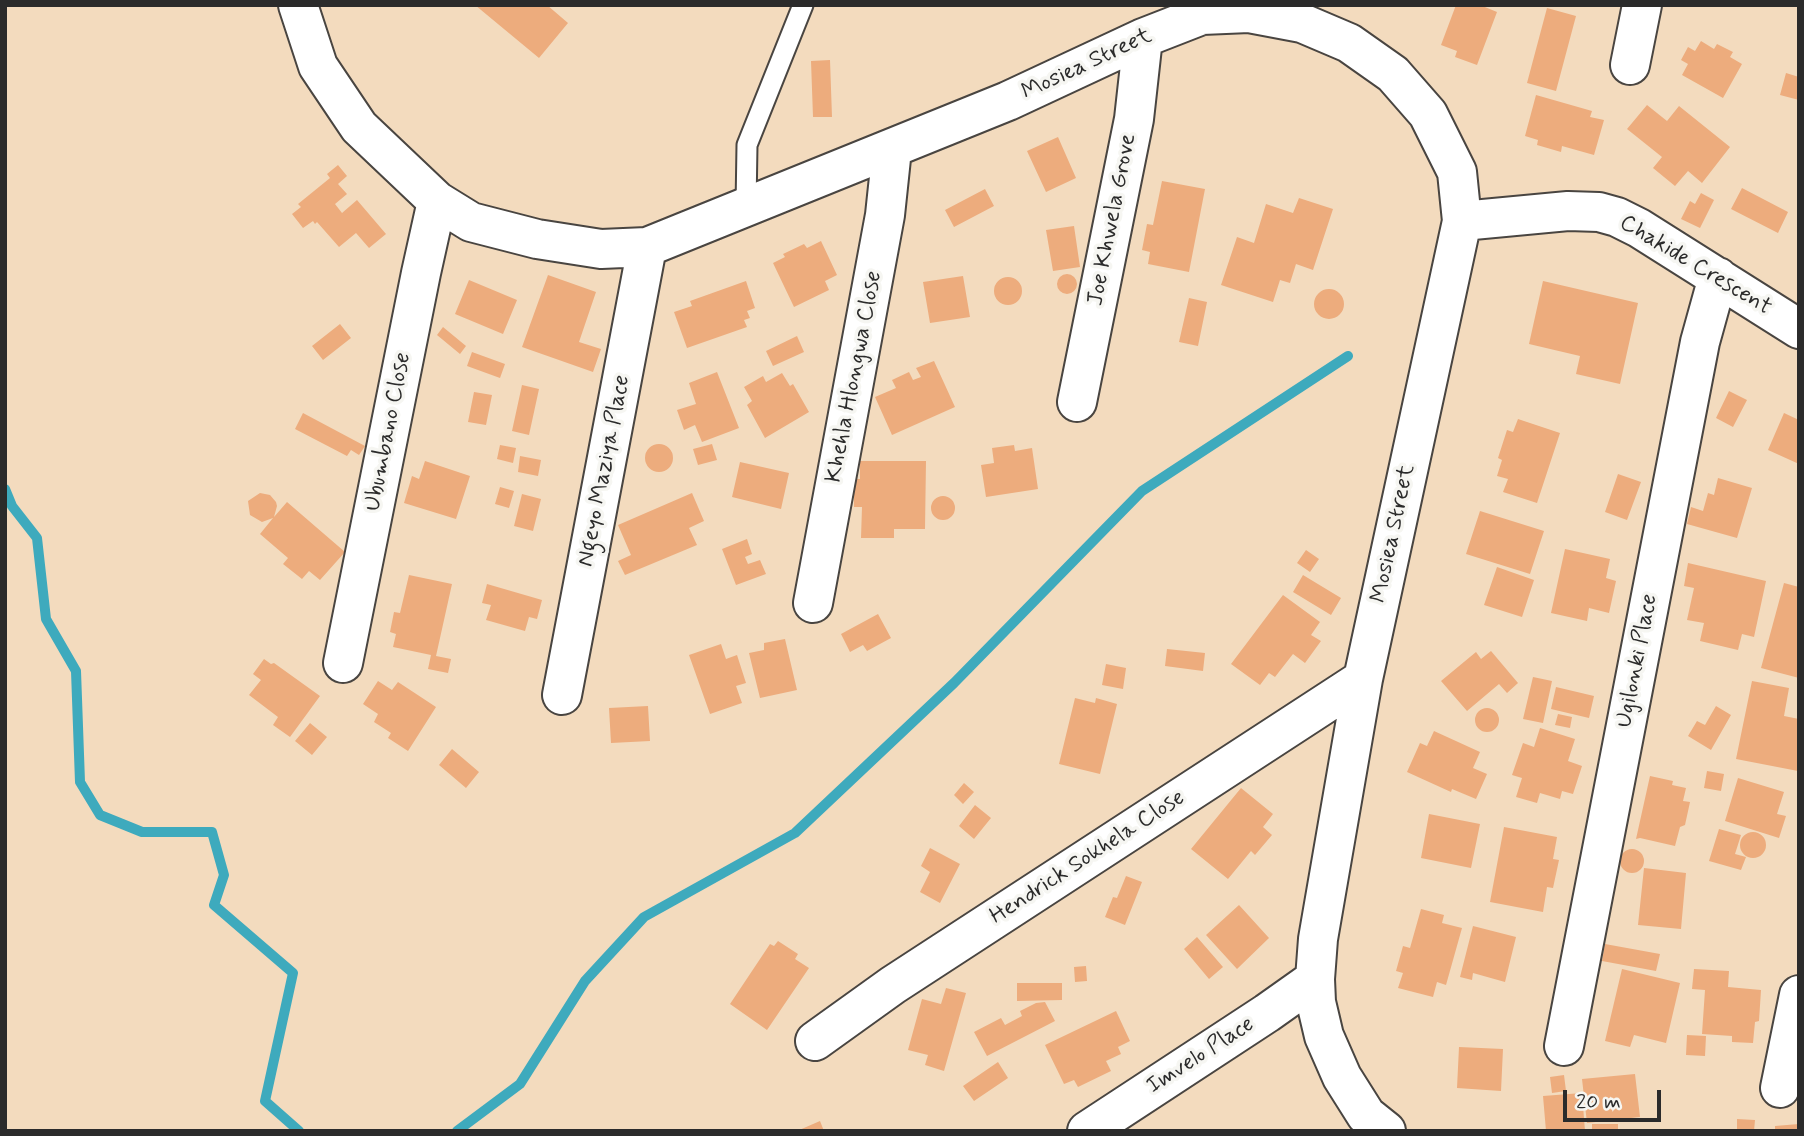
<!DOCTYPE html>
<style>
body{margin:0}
#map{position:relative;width:1804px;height:1136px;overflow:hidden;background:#f3dbbe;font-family:Mynerve,sans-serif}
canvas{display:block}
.frame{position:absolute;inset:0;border:7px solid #2b2b2b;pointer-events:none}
.scale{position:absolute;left:1563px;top:1090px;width:98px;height:32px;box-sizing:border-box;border:4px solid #2b2b2b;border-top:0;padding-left:9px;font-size:21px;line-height:24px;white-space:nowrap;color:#2b2b2b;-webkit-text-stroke:5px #f6f6f2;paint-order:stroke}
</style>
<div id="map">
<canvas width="1804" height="1136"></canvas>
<div class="frame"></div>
<div class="scale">20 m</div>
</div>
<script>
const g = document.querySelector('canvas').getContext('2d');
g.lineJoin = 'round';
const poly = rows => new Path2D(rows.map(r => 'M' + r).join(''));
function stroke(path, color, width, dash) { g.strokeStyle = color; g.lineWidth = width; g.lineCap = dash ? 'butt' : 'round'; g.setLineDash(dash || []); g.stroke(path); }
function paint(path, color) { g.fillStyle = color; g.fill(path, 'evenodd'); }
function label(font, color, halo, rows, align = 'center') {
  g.font = font + ' Mynerve,sans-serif'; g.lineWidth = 7; g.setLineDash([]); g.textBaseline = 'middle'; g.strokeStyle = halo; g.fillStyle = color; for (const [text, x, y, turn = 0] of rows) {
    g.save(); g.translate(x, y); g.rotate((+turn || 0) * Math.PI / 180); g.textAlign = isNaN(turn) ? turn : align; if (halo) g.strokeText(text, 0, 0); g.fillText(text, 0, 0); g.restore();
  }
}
stroke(poly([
 [5,489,12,506,37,538,46,619,76,671,80,782,100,815,142,832,212,832,224,875,214,905,293,973,265,1101,299,1131],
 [457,1131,520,1084,585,981,644,917,795,833,954,683,1142,491,1348,356]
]), '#3eaabd', 10);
paint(poly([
 [475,5,547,5,568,23,539,58],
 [1456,5,1480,5,1497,12,1477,65,1455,57,1457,51,1441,45],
 [1547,8,1576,16,1556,91,1527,83],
 [1701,41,1714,49,1717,44,1733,52,1730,57,1742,64,1723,98,1682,75,1688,64,1681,60,1688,47,1695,51],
 [830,60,832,117,813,117,811,61],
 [1786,73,1799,77,1799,100,1780,95],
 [1536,95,1592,111,1590,117,1604,120,1594,155,1562,146,1561,152,1537,145,1538,140,1525,136],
 [1647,105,1667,121,1679,106,1730,147,1702,183,1688,171,1675,186,1653,168,1662,157,1627,129],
 [1058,137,1076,178,1046,192,1027,151],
 [338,165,347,176,338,184,347,194,335,204,342,213,357,200,386,234,369,248,356,233,339,247,317,222,315,224,313,221,303,228,292,214,301,207,298,204,330,178,327,174],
 [1162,181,1205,189,1189,272,1148,264,1150,252,1142,250,1147,224,1153,225],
 [1742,188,1788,212,1778,233,1731,209],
 [985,189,994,206,954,227,945,210],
 [1701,193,1714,200,1700,228,1681,219,1690,201,1695,204],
 [1299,198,1333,209,1313,270,1296,264,1290,283,1280,280,1273,302,1221,285,1237,237,1254,243,1266,204,1293,213],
 [1074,226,1080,267,1053,271,1046,230],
 [821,241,837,275,825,281,829,290,794,307,773,263,785,257,783,254,804,244,807,248],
 '1057 284a10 10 0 1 1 20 0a10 10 0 1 1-20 0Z',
 [548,275,596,292,579,342,601,349,593,372,522,347],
 [963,276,970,317,930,323,923,282],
 '994 291a14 14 0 1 1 28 0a14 14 0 1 1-28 0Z',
 [469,280,517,300,503,334,455,314],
 [746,281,755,308,747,311,750,318,744,320,747,327,687,348,674,312,692,306,690,301],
 [1543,281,1638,303,1620,384,1576,374,1580,356,1529,344],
 '1314 304a15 15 0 1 1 30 0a15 15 0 1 1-30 0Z',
 [1189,298,1207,302,1198,346,1179,342],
 [340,324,351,338,323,360,312,346],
 [443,327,466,346,460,354,437,335],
 [797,336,804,352,773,366,766,351],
 [472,352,505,364,500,378,467,366],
 [934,361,955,407,892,435,875,397,896,388,892,380,909,372,913,380,921,377,916,368],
 [717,372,739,428,702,442,695,425,684,430,677,410,696,404,689,383],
 [782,373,790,386,793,384,809,412,765,438,747,405,752,401,744,387,763,376,766,382],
 [522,385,539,389,529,435,512,431],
 [1729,391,1747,400,1733,427,1716,418],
 [474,392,492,395,486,425,468,422],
 [303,413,365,446,359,455,351,450,347,456,295,429],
 [1784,413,1799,420,1799,464,1768,450],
 [1518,419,1560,433,1537,503,1503,492,1508,479,1497,476,1502,460,1498,458,1507,430,1513,432],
 [712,444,717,460,698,465,693,449],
 '645 458a14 14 0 1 1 28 0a14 14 0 1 1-28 0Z',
 [500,445,516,448,513,463,497,459],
 [1014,445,1015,451,1032,448,1038,489,986,497,981,465,994,463,992,448],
 [520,456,541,460,538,476,518,472],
 [425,461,470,476,456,519,404,503,412,476,419,479],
 [860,461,926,461,925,529,894,529,894,538,861,538,862,507,854,507,854,479,860,479],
 [740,462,789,473,781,509,732,497],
 [1618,474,1641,482,1627,520,1605,512],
 [1718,478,1752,488,1737,538,1687,524,1691,507,1703,511,1708,493,1714,495],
 [500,487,514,491,509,508,495,504],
 [260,493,270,495,276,502,277,506,274,517,287,502,345,552,320,580,309,571,302,579,283,564,288,558,260,534,273,518,262,522,250,515,248,501],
 [692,493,704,521,689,528,697,545,625,575,618,561,631,555,618,525],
 [522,494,541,499,533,531,514,526],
 '931 508a12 12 0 1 1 24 0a12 12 0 1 1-24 0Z',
 [1480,511,1544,531,1530,574,1466,554],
 [747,539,752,554,745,557,748,564,760,560,766,574,736,585,722,549],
 [1565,549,1610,559,1606,578,1616,581,1609,613,1589,608,1587,621,1551,613],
 [1306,550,1319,559,1310,572,1297,563],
 [1688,563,1766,581,1754,637,1742,634,1738,650,1700,641,1704,623,1687,620,1694,588,1684,586],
 [1497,567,1534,580,1522,617,1484,605],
 [409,575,452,584,436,656,451,659,448,673,428,669,431,655,393,647,396,634,390,632,394,612,400,613],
 [1303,575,1341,598,1331,615,1293,592],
 [1784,583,1799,587,1799,678,1761,668],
 [487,584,542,600,537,619,529,617,525,631,486,620,491,605,482,603],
 [1283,595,1320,622,1311,635,1321,641,1305,663,1293,654,1275,677,1269,673,1260,685,1231,664],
 [878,614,891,638,867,651,863,645,850,652,841,634],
 [785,639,797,690,760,698,749,653,764,650,764,643],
 [721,644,726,659,737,655,746,683,736,686,742,703,710,714,689,655],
 [1167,649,1205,653,1203,671,1165,666],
 [1491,651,1518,683,1507,693,1499,684,1467,711,1441,681,1476,652,1481,659],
 [264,659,271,664,274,663,320,696,290,737,273,725,278,717,249,695,261,680,253,674],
 [1106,664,1126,668,1123,689,1102,685],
 [1533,677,1552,681,1543,723,1523,719],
 [378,681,392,690,398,682,436,707,408,751,388,738,391,733,374,722,378,714,363,704],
 [1752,681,1789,688,1784,716,1799,719,1798,771,1736,759],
 [1556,687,1594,696,1589,718,1551,709],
 [1075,698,1095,703,1096,698,1117,704,1100,774,1059,764],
 [648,706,650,741,611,743,609,708],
 [1716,706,1731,715,1711,750,1688,736,1697,721,1705,725],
 '1475 720a12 12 0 1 1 24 0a12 12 0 1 1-24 0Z',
 [1558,714,1572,717,1570,728,1555,725],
 [310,723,327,737,312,755,295,741],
 [1540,728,1575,739,1568,761,1582,766,1573,794,1562,791,1560,799,1540,793,1537,803,1516,797,1522,778,1512,775,1523,743,1534,747],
 [1434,731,1480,752,1473,768,1487,774,1476,799,1452,789,1451,792,1407,772,1420,743,1427,746],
 [452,749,479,772,466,788,439,765],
 [1707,771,1724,774,1721,791,1704,788],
 [1650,776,1673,781,1672,785,1686,788,1683,801,1690,802,1685,825,1680,827,1675,846,1640,838,1636,839],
 [1738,778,1784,792,1777,814,1786,816,1779,838,1725,821],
 [964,783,974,792,963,804,954,795],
 [1241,788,1273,814,1263,827,1272,835,1255,855,1251,851,1228,879,1191,849],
 [975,805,991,818,974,839,959,826],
 [1429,814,1480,824,1471,868,1421,858],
 [1504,827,1557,837,1553,859,1559,860,1553,888,1547,887,1543,912,1490,902],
 [1719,829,1741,835,1735,854,1746,857,1741,870,1709,861],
 '1740 845a13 13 0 1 1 26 0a13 13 0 1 1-26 0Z',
 [930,848,960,864,940,903,920,892,930,872,921,866],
 '1620 861a12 12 0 1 1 24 0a12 12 0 1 1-24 0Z',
 [1644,868,1686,873,1681,929,1638,925],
 [1126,876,1142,882,1125,925,1105,917,1113,897,1117,898],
 [1239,905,1269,938,1237,969,1206,935],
 [1421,909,1444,915,1442,923,1462,928,1446,985,1437,982,1433,997,1398,988,1403,973,1396,971,1403,946,1410,948],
 [1473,926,1516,937,1505,982,1473,973,1472,980,1460,977],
 [1197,937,1223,967,1209,979,1184,949],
 [778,941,798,954,795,959,809,968,767,1030,730,1004,770,944,774,946],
 [1605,944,1660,954,1656,971,1602,961],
 [1086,966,1087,981,1075,982,1074,967],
 [1622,969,1680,983,1666,1043,1634,1035,1630,1047,1605,1041],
 [1694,969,1729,971,1728,987,1761,990,1759,1021,1755,1022,1753,1043,1732,1042,1732,1036,1702,1034,1705,990,1692,989],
 [1017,983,1062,983,1062,1000,1017,1001],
 [946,988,966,993,944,1071,925,1065,928,1055,908,1050,922,999,941,1004],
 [1045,1002,1055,1021,987,1056,974,1032,1001,1018,1005,1025,1022,1016,1020,1011,1036,1003],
 [1116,1011,1130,1041,1118,1047,1121,1054,1106,1061,1111,1071,1078,1087,1074,1080,1064,1084,1045,1045],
 [1687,1035,1706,1036,1705,1056,1686,1055],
 [1459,1047,1503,1049,1501,1091,1457,1088],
 [998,1062,1008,1078,974,1101,963,1086],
 [1635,1074,1640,1117,1587,1123,1582,1079],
 [1564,1075,1566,1091,1552,1093,1550,1077],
 [1582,1093,1585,1131,1546,1131,1543,1096],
 [1737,1119,1755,1120,1754,1131,1737,1131],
 [820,1121,824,1131,797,1131],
 [1592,1124,1618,1124,1618,1131,1592,1131],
 [1799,1124,1799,1131,1775,1131,1775,1126]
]), '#edac7d');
const service = poly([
 [746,207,747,145,803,5]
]);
const minor = poly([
 [298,5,318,66,359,127,437,201,471,222,537,239,601,249,647,247,1008,101,1143,38,1202,15,1249,13,1302,23,1349,43,1393,74,1428,114,1457,172,1462,221,1363,679,1318,939,1315,979,1316,1002,1324,1036,1342,1077,1366,1115,1386,1131],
 [1630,65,1642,5],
 [1462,221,1568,211,1599,212,1617,217,1639,228,1799,329],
 [1077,402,1134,119,1143,38],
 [813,603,885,215,892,149],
 [343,663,421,273,437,201],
 [562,695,647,247],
 [815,1041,893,985,1363,679],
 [1564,1046,1700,342,1718,277],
 [1780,1088,1799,995],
 [1087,1131,1267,1013,1315,979]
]);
stroke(service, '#494541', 23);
stroke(minor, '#494541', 42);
stroke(service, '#fff', 19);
stroke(minor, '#fff', 38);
label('23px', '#2b2b2b', '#f6f6f2', [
 ["Mosiea Street",1087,65,-25],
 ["Joe Khwela Grove",1113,220,-79],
 ["Chakide Crescent",1695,266,31],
 ["Khehla Hlongwa Close",855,377,-79],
 ["Ubumbano Close",389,432,-79],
 ["Ngeyo Maziya Place",605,471,-79],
 ["Mosiea Street",1394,534,-78],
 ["Ugilonki Place",1638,661,-79],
 ["Hendrick Sokhela Close",1088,858,-33],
 ["Imvelo Place",1201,1056,-33]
]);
</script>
